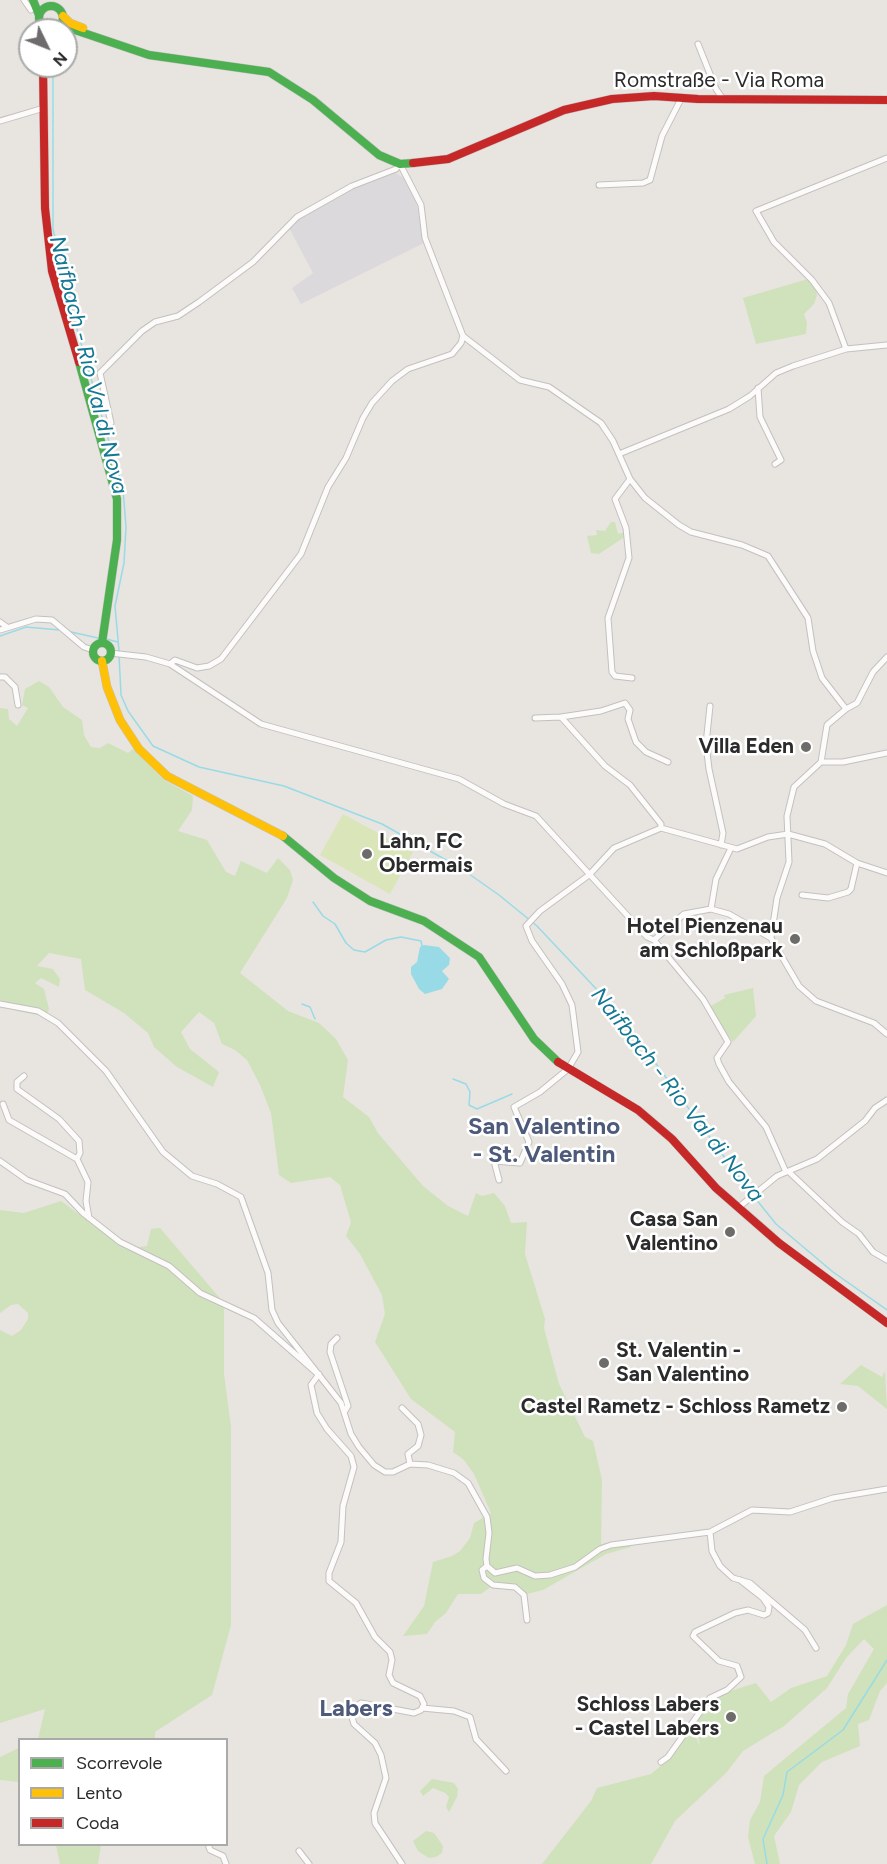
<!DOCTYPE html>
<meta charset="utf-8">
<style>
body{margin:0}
#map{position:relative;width:887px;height:1864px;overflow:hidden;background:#e8e4e0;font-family:Figtree,sans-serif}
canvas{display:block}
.legend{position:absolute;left:18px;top:1738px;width:210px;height:108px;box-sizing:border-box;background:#fff;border:2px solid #aaa;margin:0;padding:8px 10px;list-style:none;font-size:18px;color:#2b2b2b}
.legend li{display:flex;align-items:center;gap:12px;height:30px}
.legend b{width:30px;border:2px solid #aaa}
.north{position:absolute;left:18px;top:18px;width:60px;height:60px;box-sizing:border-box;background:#fff;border:2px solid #aaa;border-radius:50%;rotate:133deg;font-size:16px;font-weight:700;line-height:24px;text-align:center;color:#2b2b2b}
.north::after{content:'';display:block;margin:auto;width:21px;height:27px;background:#6d6c6a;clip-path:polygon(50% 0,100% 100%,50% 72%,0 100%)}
</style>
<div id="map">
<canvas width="887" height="1864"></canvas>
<ul class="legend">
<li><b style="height:8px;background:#4caf50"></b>Scorrevole</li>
<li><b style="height:8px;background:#ffc107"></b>Lento</li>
<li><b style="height:8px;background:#c62828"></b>Coda</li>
</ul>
<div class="north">N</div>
</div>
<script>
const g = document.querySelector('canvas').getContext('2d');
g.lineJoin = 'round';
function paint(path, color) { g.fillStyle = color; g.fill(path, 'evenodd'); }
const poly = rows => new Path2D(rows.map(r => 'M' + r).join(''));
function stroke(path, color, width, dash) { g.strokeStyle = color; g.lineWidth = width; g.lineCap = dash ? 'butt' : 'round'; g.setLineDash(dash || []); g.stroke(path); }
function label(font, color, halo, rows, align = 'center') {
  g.font = font + ' Figtree,sans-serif'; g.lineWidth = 5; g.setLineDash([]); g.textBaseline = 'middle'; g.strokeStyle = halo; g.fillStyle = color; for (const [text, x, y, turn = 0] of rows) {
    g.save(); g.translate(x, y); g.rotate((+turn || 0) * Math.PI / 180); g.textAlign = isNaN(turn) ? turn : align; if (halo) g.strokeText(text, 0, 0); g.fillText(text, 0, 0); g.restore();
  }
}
paint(poly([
 [394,172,407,180,415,196,424,243,301,304,292,288,313,273,288,226,299,217,350,189]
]), '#dcd9dc');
paint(poly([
 [808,279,816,287,817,295,814,304,804,314,807,323,806,334,756,344,743,298],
 [611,522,615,522,618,534,625,532,626,536,599,554,591,553,587,536,597,535,596,530,605,531],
 [39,681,49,687,63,707,82,720,84,735,91,747,100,748,108,743,128,753,133,749,164,780,193,796,192,810,178,831,207,840,226,872,235,876,241,861,267,873,278,858,290,870,293,880,287,898,240,973,288,1011,319,1023,336,1039,348,1060,343,1097,369,1117,378,1133,423,1186,448,1206,468,1216,476,1193,482,1196,494,1193,505,1206,511,1223,527,1222,525,1254,545,1319,544,1328,559,1384,585,1437,593,1441,602,1480,601,1544,626,1540,631,1547,606,1554,543,1590,527,1594,514,1583,496,1583,481,1594,458,1594,446,1613,435,1622,427,1634,403,1636,424,1606,433,1562,452,1556,460,1551,470,1538,474,1523,491,1513,474,1474,464,1460,453,1452,455,1432,411,1399,375,1342,385,1314,382,1295,360,1254,346,1236,351,1222,340,1185,330,1177,291,1183,279,1175,271,1113,260,1085,247,1060,235,1050,222,1044,214,1023,199,1012,181,1032,190,1049,219,1072,213,1087,177,1067,154,1047,148,1033,124,1013,85,990,81,959,49,953,37,966,53,969,60,979,59,987,41,978,35,983,44,989,49,1009,46,1017,13,1010,0,1000,0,708,8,709,9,719,17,726,28,708,22,705,25,689],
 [753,988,756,1016,733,1042,713,1014,711,1006,725,998,724,995],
 [61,1201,126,1249,147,1246,151,1229,160,1228,224,1303,224,1374,231,1427,231,1625,212,1695,155,1732,155,1739,38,1739,45,1709,0,1723,0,1330,12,1336,21,1330,28,1319,28,1313,18,1304,11,1305,0,1313,0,1210,24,1213],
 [861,1365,882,1377,885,1371,887,1409,858,1386,840,1384],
 [887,1605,887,1683,880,1691,869,1720,858,1724,860,1746,822,1762,799,1785,791,1812,774,1836,780,1864,755,1864,748,1837,750,1820,760,1802,764,1776,846,1708,848,1694,874,1649,864,1639,846,1658,827,1688,784,1726,743,1751,726,1773,675,1821,651,1864,542,1864,591,1801,597,1788,651,1774,669,1759,692,1729,700,1746,694,1715,714,1696,756,1683,771,1702,791,1688,827,1676,846,1645,853,1624],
 [19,1748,19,1782,0,1780,0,1757],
 [432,1779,454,1783,458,1789,457,1797,449,1812,446,1807,449,1797,445,1793,433,1788,423,1796,420,1791],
 [426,1831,434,1833,443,1846,442,1853,436,1857,429,1858,418,1851,413,1841],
 [56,1845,101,1845,98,1864,60,1864]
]), '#cfe2bb');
paint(poly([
 [343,814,413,852,390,894,320,855]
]), '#dae5b9');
paint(poly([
 [424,945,439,947,450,958,449,965,442,971,449,979,442,989,425,994,419,989,411,974,411,967,417,962,420,947]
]), '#98dbe6');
stroke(poly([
 [53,66,53,229,73,315,104,424],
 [105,428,123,489,126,527,124,563,115,606,119,651],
 [71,632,98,638],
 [0,636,26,627,60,630],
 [106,639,118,642],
 [119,655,121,695,128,711,153,746,199,767,284,786,382,824,462,869,499,895,537,926,618,1012,747,1188,776,1224,833,1272,887,1310],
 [313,902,323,916,335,924,346,943,354,950,365,952,386,940,401,937,421,941,422,946],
 [302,1004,310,1007,315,1019],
 [453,1079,466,1084,470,1092,469,1105,477,1109,512,1094],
 [767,1864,763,1839,783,1795,787,1772,843,1730,887,1660]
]), '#98dbe6', 1.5);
const street = poly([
 [24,0,31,10],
 [698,44,716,89,723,99],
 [0,121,44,108],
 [599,185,643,183,650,180,662,136,681,99],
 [463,336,520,380,549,387,601,423,613,441,630,479,645,498,679,525,691,532,742,545,768,556,808,618,813,651,822,678,846,709,827,725,821,762],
 [846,349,829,303,812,280,774,242,756,211,887,158],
 [758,388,760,417,781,460,775,464],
 [98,428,111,423,100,373,142,331,155,322,178,316,199,302,253,262,297,217,352,186,396,169,400,164,421,205,425,238,463,336,461,343,452,354,408,369,392,381,372,403,363,418,346,458,328,487,301,554,221,659,209,666,197,668,175,660,170,664],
 [619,454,729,409,750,396,776,373,793,366,846,349,887,345],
 [630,479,615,499,626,528,629,558,608,618,612,672,615,676,632,678],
 [0,622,7,627],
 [0,630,36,619,52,620,84,647,93,650],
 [110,653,146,657,170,664,261,724,459,779,504,804,536,816,647,937,654,940,703,999,728,1042,717,1058,719,1064,729,1082,766,1127,786,1172],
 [0,677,5,677,15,687,18,705],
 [710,706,706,744,709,769,723,833,721,845],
 [846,709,857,703,873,672,887,657],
 [561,717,601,711,625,703,630,710,628,719,636,742,646,752,668,762],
 [535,718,561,717,605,766,630,785,661,824,661,828],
 [887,753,843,762,821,762,794,787,787,816,789,862,777,898,771,938,799,986,816,1001,874,1023,887,1034],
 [802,895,828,898,848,892,851,889,857,863],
 [711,909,716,879,731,848],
 [654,940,684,914,711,909,729,914,771,938],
 [0,1004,38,1011,58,1023,106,1071,163,1152,192,1176,217,1184,241,1197,268,1273,272,1310,278,1323,341,1403,351,1434,359,1447,374,1465,385,1472,393,1472,410,1464,428,1465,454,1473,468,1483,487,1517,489,1533,486,1559,487,1566,495,1573,517,1568,535,1576,550,1575,575,1567,600,1549,611,1545,710,1532,752,1510,790,1512,833,1498,887,1489],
 [24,1076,17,1082,17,1089,59,1119,79,1141,80,1153,77,1159],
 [3,1104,9,1120,77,1159,88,1182,86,1201,89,1218],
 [0,1161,27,1180,65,1194,83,1213,120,1242,169,1266,200,1293,254,1318,318,1374],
 [789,1172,842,1222,859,1234,873,1252,887,1260],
 [499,1180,494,1161,520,1163,529,1142,514,1107,540,1092,568,1069,578,1052,572,1005,562,984,532,941,526,926,540,911,589,875,614,848,661,828,737,849,768,837,788,834,825,844,857,863,887,873],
 [739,1207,777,1176,817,1159,865,1121,875,1108,887,1100],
 [337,1338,331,1344,330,1352,348,1406,345,1411],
 [319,1374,311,1385,317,1413,327,1429,351,1456,354,1467,343,1506,341,1542,329,1573,329,1581,356,1603,375,1637,390,1652,392,1660,389,1675,393,1683,420,1696,424,1704,421,1710,414,1713,361,1703,356,1707,352,1717,354,1724,375,1743,381,1755,386,1778,374,1813,375,1823,402,1864],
 [402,1408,418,1424,421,1435,418,1446,408,1454,410,1464],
 [710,1532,712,1551,720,1566,733,1578,750,1583,758,1590,805,1630,816,1648],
 [487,1566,482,1570,484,1578,493,1585,515,1587,524,1595,527,1620],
 [422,1708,454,1711,470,1717,476,1739,506,1771],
 [661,1762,668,1757,710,1698,727,1690,741,1677,737,1666,719,1661,693,1636,695,1632,735,1613,748,1610,764,1615,768,1613,769,1607,763,1598,740,1580],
 [208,1844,210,1850,223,1856,226,1864],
 [299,1851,309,1864]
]);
const fast = poly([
 [33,0,39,15],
 '39 18a12 12 0 1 1 24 0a12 12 0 1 1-24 0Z',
 [60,25,149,55,269,72,313,100,379,155,400,164,413,163],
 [79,362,117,499,117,540,102,643],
 '93 652a9 9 0 1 1 18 0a9 9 0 1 1-18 0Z',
 [283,836,334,878,370,901,424,921,479,957,534,1039,558,1062]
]);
const slow = poly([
 [63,16,70,23,83,28],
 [102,661,107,687,120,720,139,749,167,776,283,836]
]);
const jam = poly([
 [43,66,45,208,52,271,79,362],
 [413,163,448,159,564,110,612,99,654,96,698,99,887,100],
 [558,1062,638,1110,672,1139,716,1188,779,1243,887,1323]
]);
stroke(street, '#c2c1c1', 7);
stroke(fast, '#c2c1c1', 9);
stroke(slow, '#c2c1c1', 9);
stroke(jam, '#c2c1c1', 9);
stroke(street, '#fcfbfa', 5);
stroke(fast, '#4caf50', 8);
stroke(slow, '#ffc107', 8);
stroke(jam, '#c62828', 8);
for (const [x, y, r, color] of [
 [806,747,6,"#6d6c6a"],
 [367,854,6,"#6d6c6a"],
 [795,939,6,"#6d6c6a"],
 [730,1232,6,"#6d6c6a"],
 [604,1363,6,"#6d6c6a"],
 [842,1407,6,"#6d6c6a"],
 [731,1717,6,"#6d6c6a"]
]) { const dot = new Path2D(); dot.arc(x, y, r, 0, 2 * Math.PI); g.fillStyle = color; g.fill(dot); stroke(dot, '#fff', 2); }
label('21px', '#2b2b2b', '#fff', [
 ["Romstraße - Via Roma",719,81]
]);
label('bold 21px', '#2b2b2b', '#fff', [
 ["Villa Eden",794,747],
 ["Lahn, FC",379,842,"left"],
 ["Obermais",379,866,"left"],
 ["Hotel Pienzenau",783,927],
 ["am Schloßpark",783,951],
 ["Casa San",718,1220],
 ["Valentino",718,1244],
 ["St. Valentin -",616,1351,"left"],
 ["San Valentino",616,1375,"left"],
 ["Castel Rametz - Schloss Rametz",830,1407],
 ["Schloss Labers",719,1705],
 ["- Castel Labers",719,1729]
], 'right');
label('italic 22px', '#147895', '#fff', [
 ["Naifbach - Rio Val di Nova",88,365,76],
 ["Naifbach - Rio Val di Nova",677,1095,52]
]);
label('bold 24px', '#4d5a79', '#fff', [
 ["San Valentino",544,1127],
 ["- St. Valentin",544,1155],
 ["Labers",356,1709]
]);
</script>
